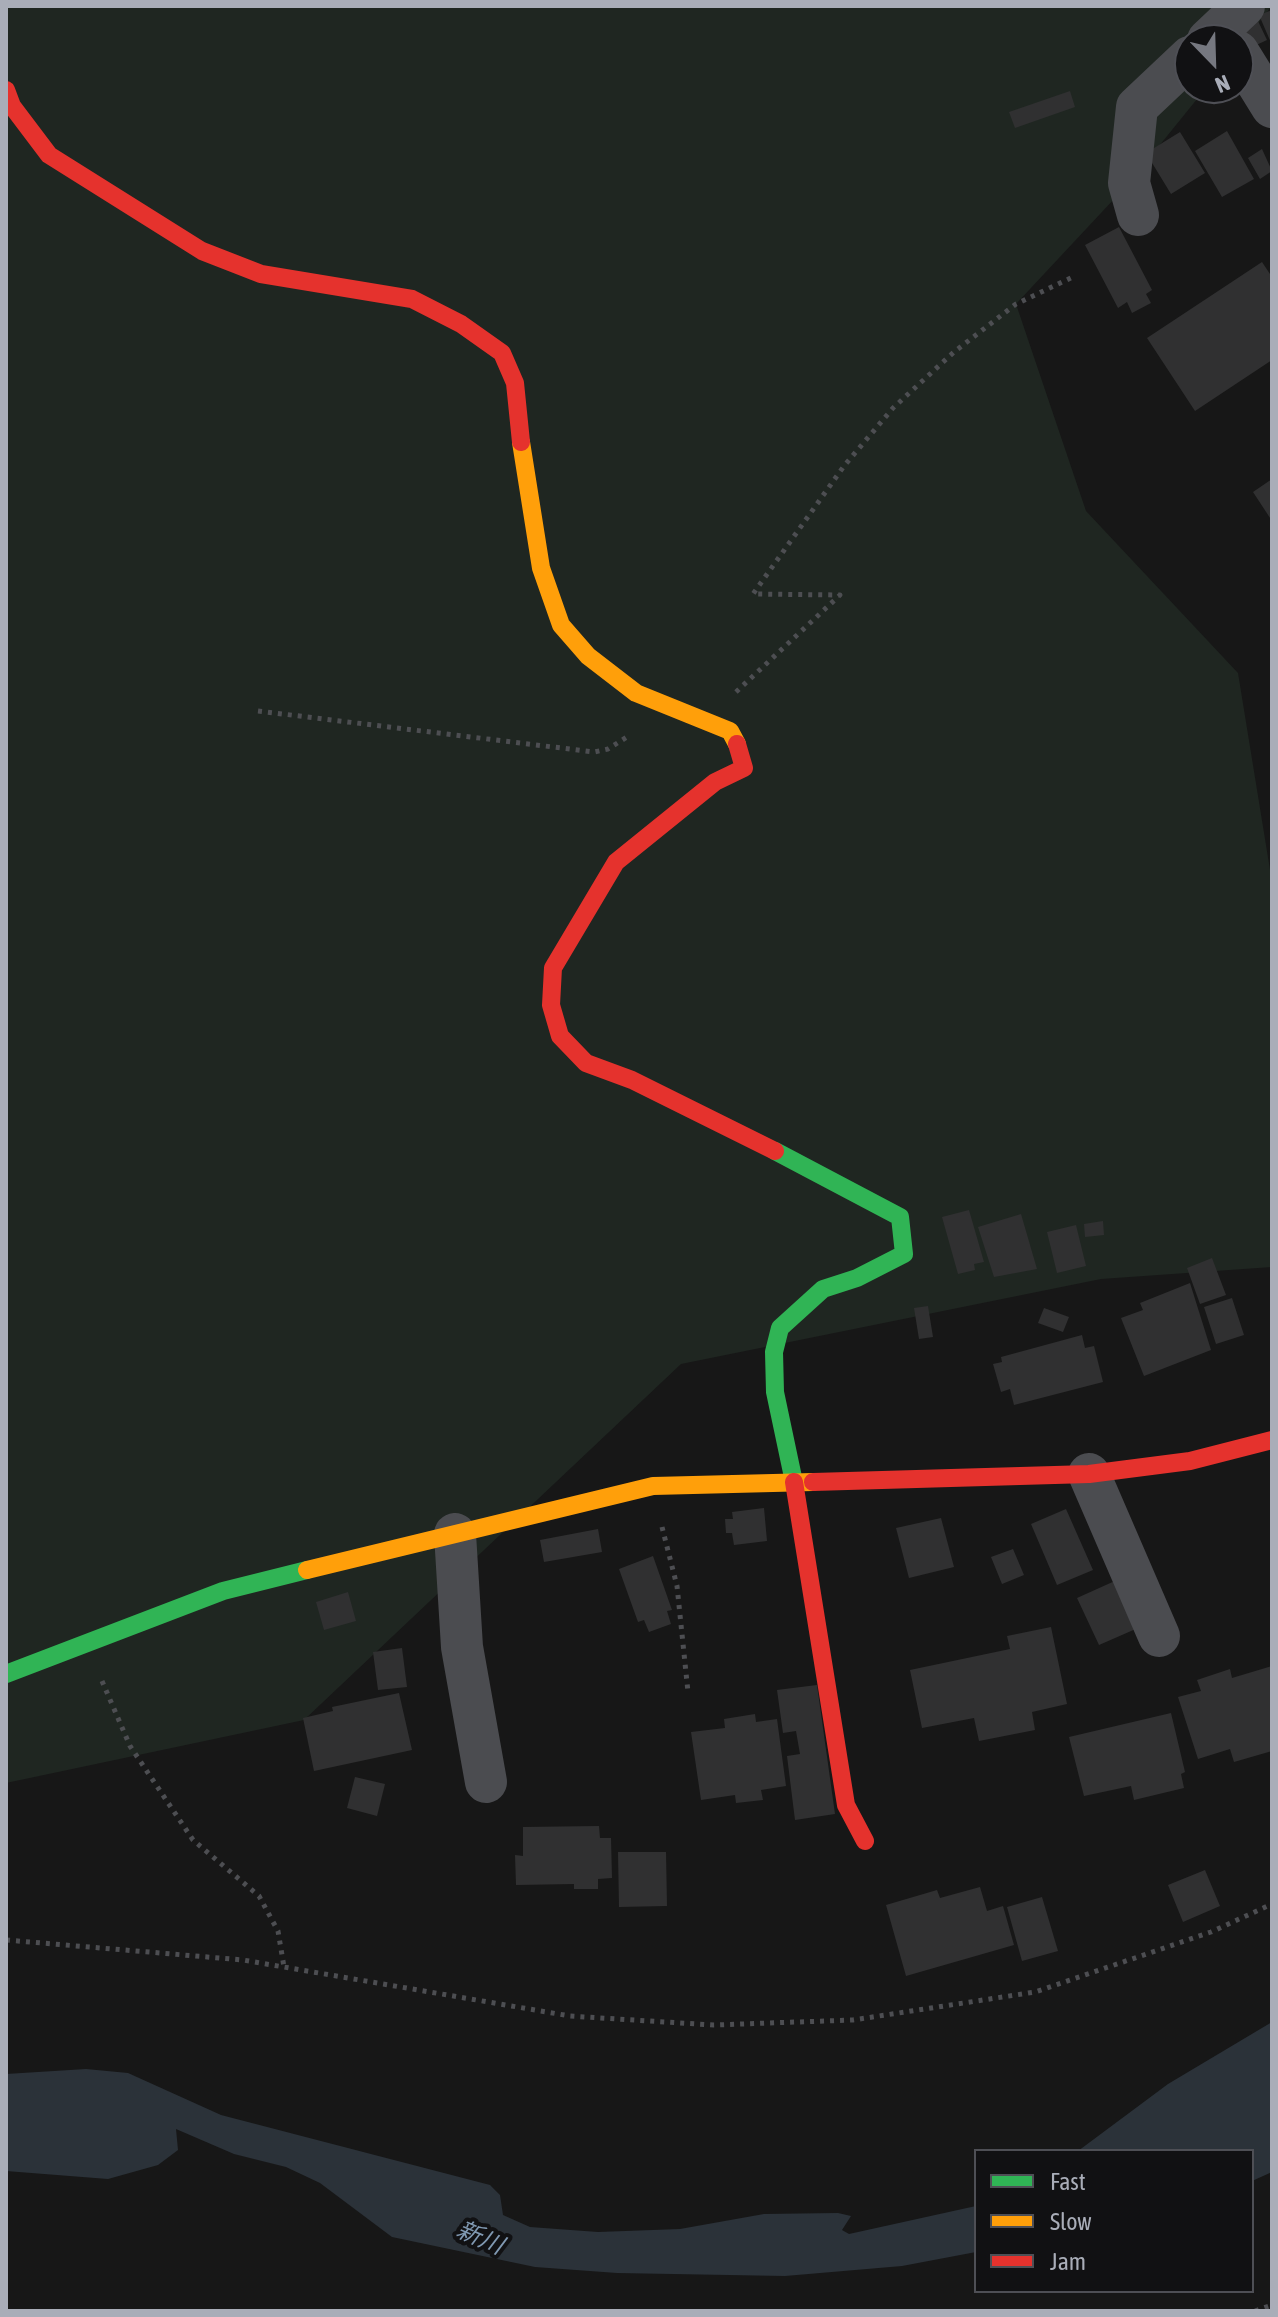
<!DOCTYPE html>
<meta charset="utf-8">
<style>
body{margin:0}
#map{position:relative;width:1278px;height:2317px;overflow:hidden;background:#171717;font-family:"Asap Condensed",sans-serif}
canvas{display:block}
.frame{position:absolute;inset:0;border:8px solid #a9adb8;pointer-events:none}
.legend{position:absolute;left:974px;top:2149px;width:280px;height:144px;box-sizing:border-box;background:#111113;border:2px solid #4e4f55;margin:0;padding:10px 14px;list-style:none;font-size:24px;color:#a9adb8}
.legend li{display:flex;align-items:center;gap:16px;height:40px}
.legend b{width:40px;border:2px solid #4e4f55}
.north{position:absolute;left:1174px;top:24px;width:80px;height:80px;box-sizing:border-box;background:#111113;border:2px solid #4e4f55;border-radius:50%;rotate:157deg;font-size:22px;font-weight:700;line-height:32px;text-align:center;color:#a9adb8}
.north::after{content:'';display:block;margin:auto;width:28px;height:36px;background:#767880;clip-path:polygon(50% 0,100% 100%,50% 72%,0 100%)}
</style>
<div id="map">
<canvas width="1278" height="2317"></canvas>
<div class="frame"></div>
<ul class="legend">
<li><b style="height:10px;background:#30b455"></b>Fast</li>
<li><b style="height:10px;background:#ff9f0a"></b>Slow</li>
<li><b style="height:10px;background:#e5322d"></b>Jam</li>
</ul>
<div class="north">N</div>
</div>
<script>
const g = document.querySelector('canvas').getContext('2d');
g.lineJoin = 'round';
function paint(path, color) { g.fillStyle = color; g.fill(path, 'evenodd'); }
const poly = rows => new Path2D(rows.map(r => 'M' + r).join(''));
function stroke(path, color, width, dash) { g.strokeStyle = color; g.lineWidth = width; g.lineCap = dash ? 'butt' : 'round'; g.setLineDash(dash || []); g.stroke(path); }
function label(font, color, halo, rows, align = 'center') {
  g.font = font + ' "Asap Condensed","Noto Sans JP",sans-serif'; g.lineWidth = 8; g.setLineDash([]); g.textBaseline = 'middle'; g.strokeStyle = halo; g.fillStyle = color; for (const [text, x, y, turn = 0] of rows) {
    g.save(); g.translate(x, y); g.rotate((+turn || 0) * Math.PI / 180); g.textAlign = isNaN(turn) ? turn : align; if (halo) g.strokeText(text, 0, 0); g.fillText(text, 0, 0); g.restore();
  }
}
paint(poly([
 [6,6,1272,6,1238,48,1190,40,1190,88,1206,88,1129,183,1016,304,1086,511,1238,673,1272,882,1272,1267,1101,1279,681,1364,304,1720,6,1783]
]), '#1f2621');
paint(poly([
 [1272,2022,1272,2172,1252,2181,1252,2151,1078,2151,1168,2084],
 [86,2069,128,2073,221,2115,490,2185,500,2195,503,2215,530,2227,598,2232,680,2229,764,2214,838,2213,851,2216,842,2230,849,2234,976,2206,976,2252,902,2266,785,2276,617,2273,535,2267,392,2237,320,2183,286,2167,234,2154,176,2129,178,2150,158,2165,108,2179,6,2171,6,2074]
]), '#2b3239');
paint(poly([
 [1272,10,1272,45,1259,15],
 [1258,21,1267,40,1250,48,1241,30],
 [1070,91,1075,107,1015,128,1009,112],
 [1227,131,1254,179,1222,197,1195,151],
 [1180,132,1205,173,1171,194,1146,153],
 [1262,149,1272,171,1260,179,1248,158],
 [1119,227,1152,290,1146,294,1151,303,1132,313,1127,302,1118,308,1085,245],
 [1262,262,1272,277,1272,360,1195,411,1147,338],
 [1272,479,1272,521,1253,492],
 [969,1210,984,1262,974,1264,975,1270,958,1274,942,1217],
 [1021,1214,1037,1269,994,1277,978,1227],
 [1103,1221,1104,1235,1085,1237,1084,1224],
 [1076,1225,1086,1266,1057,1273,1047,1232],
 [1212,1258,1226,1295,1200,1304,1187,1268],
 [1190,1283,1211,1350,1144,1376,1121,1318,1143,1310,1140,1303],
 [1232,1298,1244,1335,1216,1344,1204,1307],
 [928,1306,933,1337,919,1339,914,1308],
 [1044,1308,1069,1317,1063,1332,1038,1323],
 [1082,1335,1085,1348,1094,1346,1103,1382,1014,1405,1010,1389,1001,1392,993,1364,1002,1362,1001,1357],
 [764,1508,767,1541,734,1545,732,1533,726,1533,725,1519,733,1519,732,1512],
 [1066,1509,1093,1570,1057,1585,1031,1524],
 [941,1518,954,1567,909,1578,896,1528],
 [598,1529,602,1552,544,1562,540,1540],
 [1013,1549,1024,1575,1002,1584,991,1557],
 [653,1556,672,1610,667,1611,671,1624,649,1632,644,1620,638,1622,619,1569],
 [1117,1580,1138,1628,1099,1645,1077,1598],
 [348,1592,356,1621,324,1630,316,1602],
 [1051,1627,1067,1704,1032,1712,1035,1730,979,1741,974,1718,922,1728,910,1670,1010,1649,1007,1636],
 [402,1648,407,1687,378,1690,373,1652],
 [1272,1666,1272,1751,1234,1762,1230,1749,1198,1759,1178,1697,1201,1691,1197,1680,1230,1669,1232,1678],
 [817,1685,835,1814,795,1820,787,1756,800,1754,796,1731,783,1733,777,1690],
 [399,1693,412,1750,314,1771,303,1718,333,1711,332,1707],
 [1171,1713,1185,1772,1181,1774,1184,1788,1134,1800,1131,1786,1084,1796,1069,1737],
 [755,1714,756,1722,777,1719,786,1786,761,1790,763,1800,736,1803,735,1795,701,1800,691,1732,725,1728,724,1719],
 [355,1777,385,1784,377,1816,347,1808],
 [599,1826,600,1838,611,1838,612,1878,598,1879,598,1889,574,1889,574,1884,516,1885,515,1855,523,1856,523,1827],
 [618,1852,666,1852,667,1906,619,1907],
 [1205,1870,1220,1906,1183,1922,1168,1885],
 [980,1887,987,1911,1003,1906,1014,1945,906,1976,886,1905,937,1890,940,1898],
 [1042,1897,1058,1951,1022,1961,1007,1907]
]), '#303031');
stroke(poly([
 [736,692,840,595,753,594,844,466,893,408,954,352,1016,304,1075,276],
 [258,711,594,752,608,749,630,735],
 [662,1527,677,1586,688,1692],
 [102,1681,130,1746,193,1840,259,1896,278,1931,284,1967],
 [6,1940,243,1960,570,2016,714,2025,853,2020,1035,1992,1211,1932,1272,1904],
 [1255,2311,1272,2305]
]), '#4d4e52', 5, [4, 6]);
stroke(poly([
 [1208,40,1244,6],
 [1238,52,1272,107],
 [1138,215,1129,183,1137,107,1190,57],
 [1089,1474,1159,1636],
 [455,1534,462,1647,486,1782]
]), '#4b4c50', 42);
stroke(poly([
 [775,1151,900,1217,904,1254,857,1278,823,1289,780,1328,774,1352,775,1392,794,1482],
 [6,1674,223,1591,307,1570]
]), '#30b455', 18);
stroke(poly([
 [521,442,541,568,561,625,588,656,636,693,730,731,737,744],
 [307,1570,653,1486,813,1482]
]), '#ff9f0a', 18);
stroke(poly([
 [6,90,12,106,49,155,202,251,261,274,412,299,461,324,502,353,515,383,521,442],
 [737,744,744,768,715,782,616,862,553,968,551,1005,560,1036,586,1063,632,1080,775,1151],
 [794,1482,846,1805,865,1841],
 [813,1482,1089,1474,1190,1461,1272,1440]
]), '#e5322d', 18);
label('italic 24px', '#8099b2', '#111113', [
 ["新川",480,2238,23]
]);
</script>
